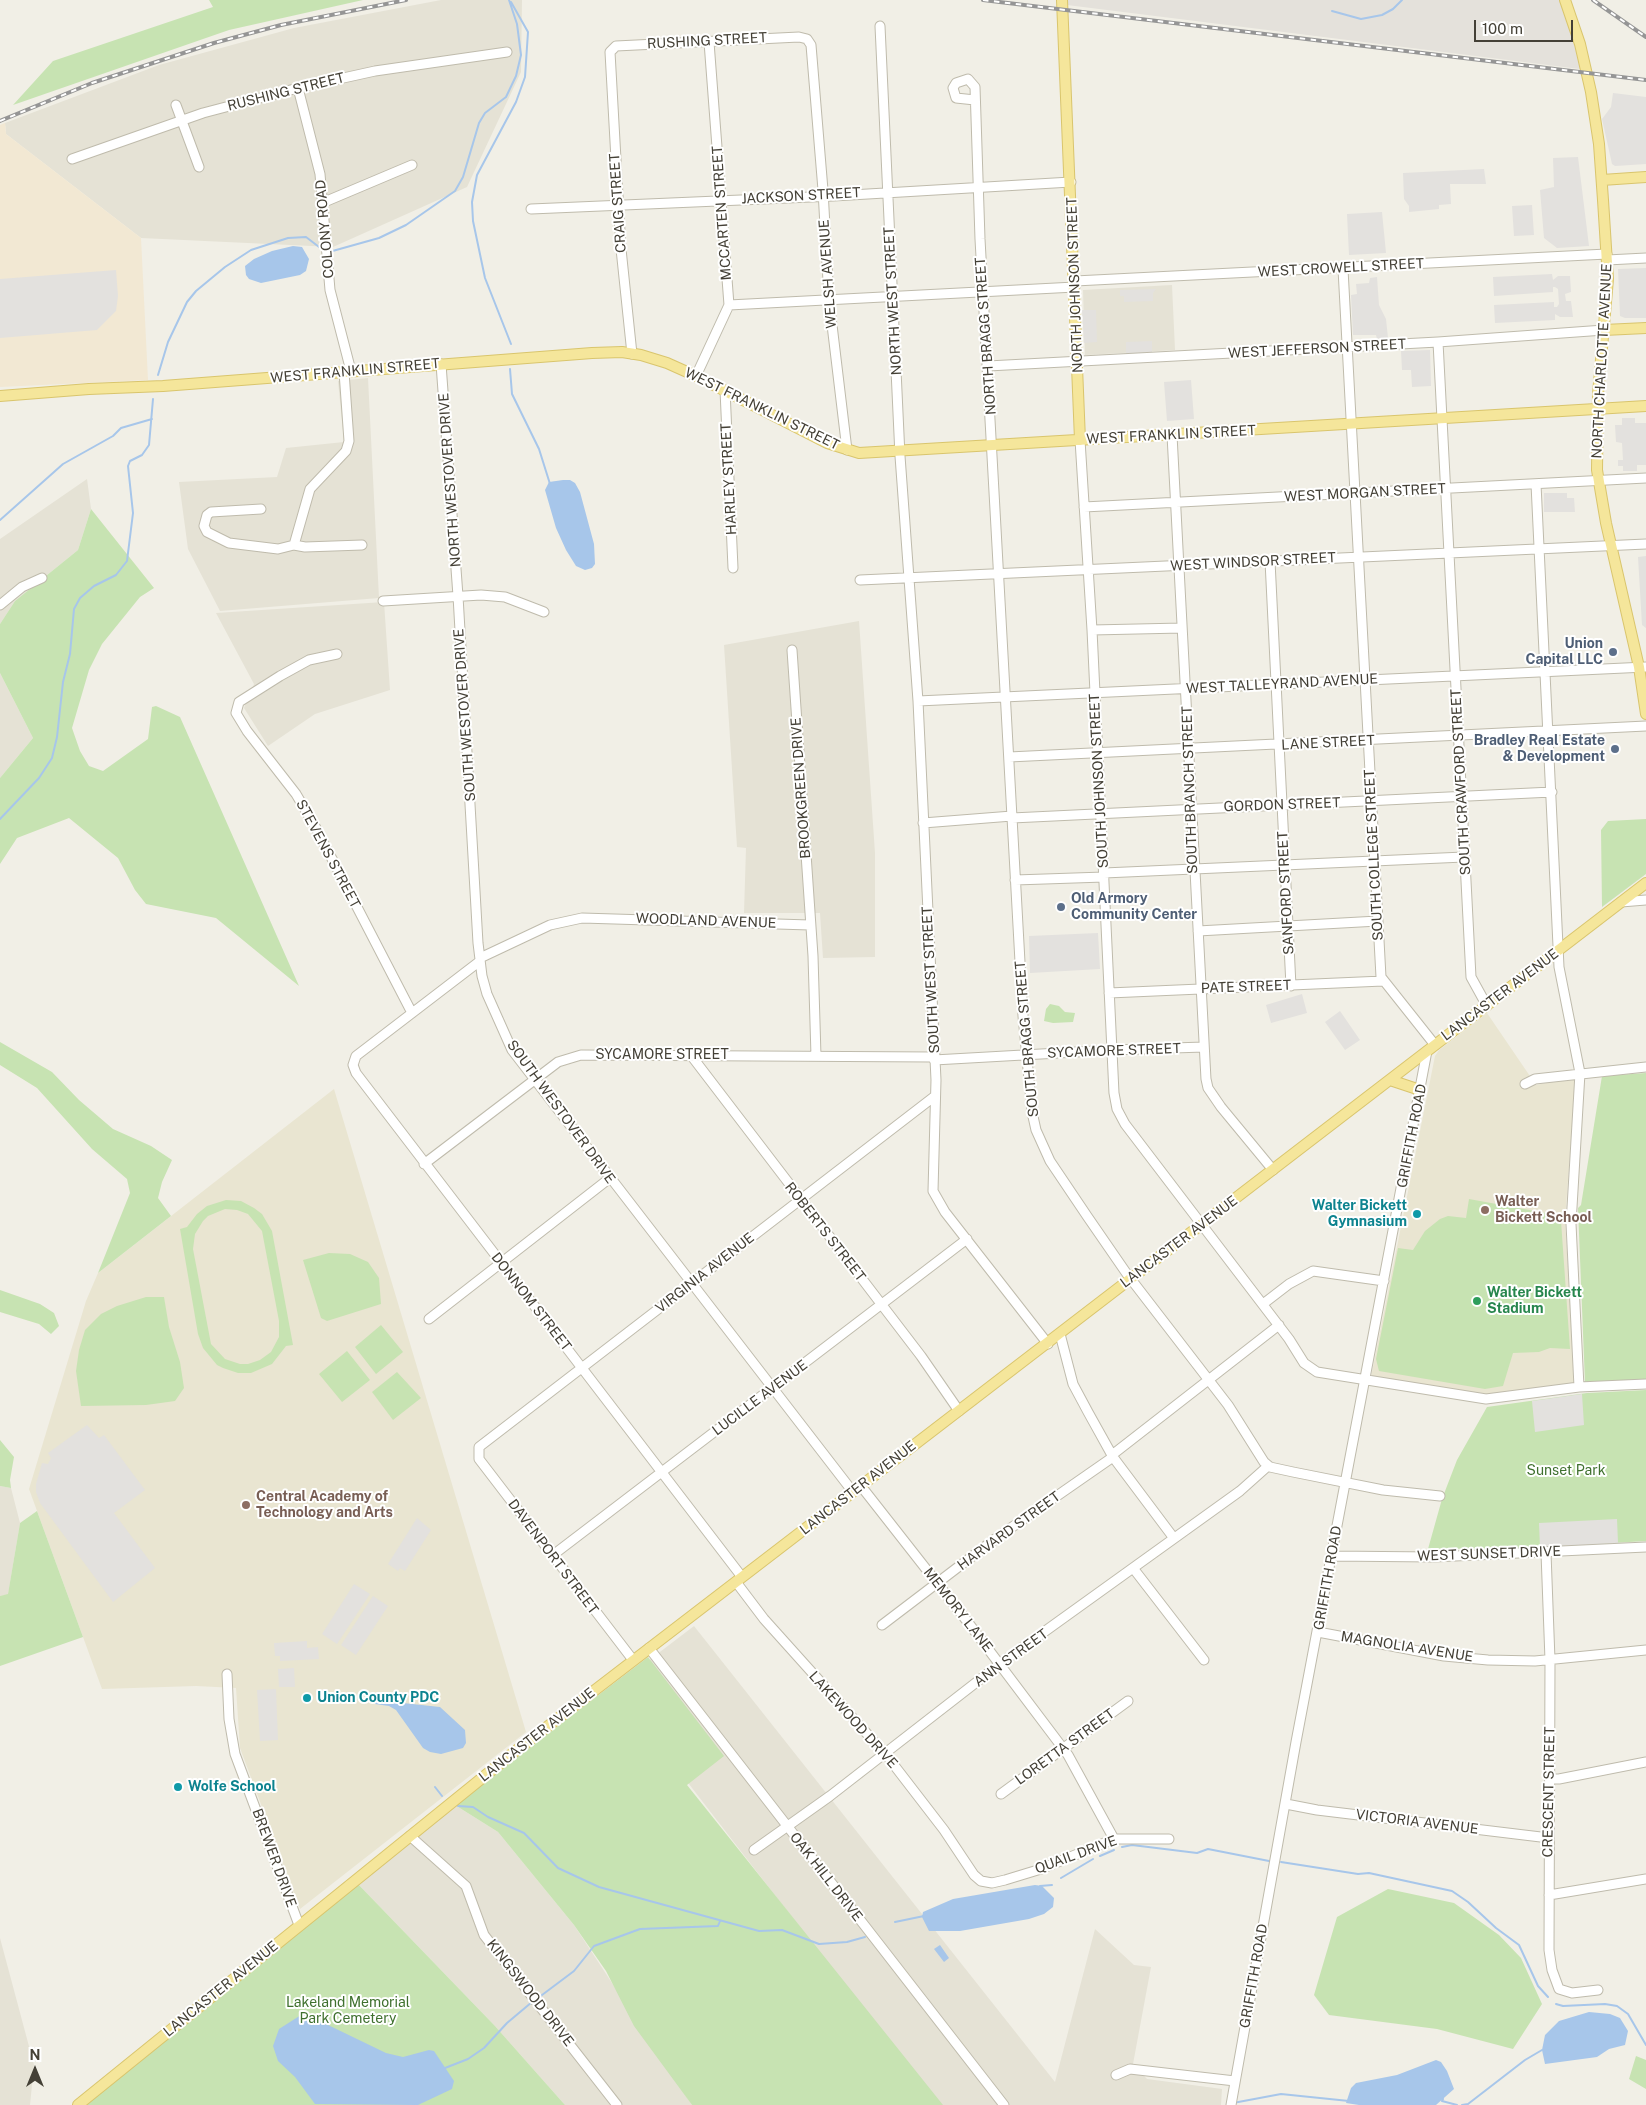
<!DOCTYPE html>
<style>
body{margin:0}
#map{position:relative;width:1646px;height:2105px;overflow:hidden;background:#f1efe6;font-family:"Public Sans",sans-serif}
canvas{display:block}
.north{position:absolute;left:10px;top:2045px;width:50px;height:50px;-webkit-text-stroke:4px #fff;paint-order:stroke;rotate:0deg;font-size:14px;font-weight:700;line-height:20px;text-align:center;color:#444036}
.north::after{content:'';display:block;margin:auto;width:18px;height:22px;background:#444036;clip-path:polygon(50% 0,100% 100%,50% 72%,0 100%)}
.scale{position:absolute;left:1474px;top:20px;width:99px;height:22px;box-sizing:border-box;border:2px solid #444036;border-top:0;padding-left:6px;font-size:15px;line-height:18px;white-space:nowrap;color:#444036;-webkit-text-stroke:4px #fff;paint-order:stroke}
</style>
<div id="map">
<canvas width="1646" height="2105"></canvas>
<div class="north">N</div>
<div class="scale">100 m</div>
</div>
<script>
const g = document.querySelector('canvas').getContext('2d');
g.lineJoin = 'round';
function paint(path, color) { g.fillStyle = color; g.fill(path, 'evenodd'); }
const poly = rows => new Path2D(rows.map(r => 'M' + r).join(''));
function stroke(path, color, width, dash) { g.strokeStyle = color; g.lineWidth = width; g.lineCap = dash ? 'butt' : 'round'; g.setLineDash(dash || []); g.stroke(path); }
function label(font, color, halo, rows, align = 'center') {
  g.font = font + ' "Public Sans",sans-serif'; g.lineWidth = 4; g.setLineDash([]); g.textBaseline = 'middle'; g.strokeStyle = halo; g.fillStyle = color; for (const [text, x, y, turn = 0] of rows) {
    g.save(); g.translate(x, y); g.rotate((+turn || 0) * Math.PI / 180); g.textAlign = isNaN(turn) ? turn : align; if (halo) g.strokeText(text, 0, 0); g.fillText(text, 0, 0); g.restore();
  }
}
paint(poly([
 [441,0,522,0,521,72,467,187,333,247,141,238,6,134,5,123,159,65,294,28],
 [1172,285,1175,350,1085,355,1083,290],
 [368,378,379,598,220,611,188,549,179,482,277,477,286,448,344,442,338,381],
 [87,479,91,509,78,550,15,601,0,624,0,539],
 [384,602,390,690,315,714,268,746,244,708,254,684,216,613],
 [859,621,875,853,875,957,823,958,820,913,744,913,746,848,737,847,724,645],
 [0,673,33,738,0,778],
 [0,1486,11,1488,20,1523,8,1595,0,1596],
 [694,1626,1055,2082,1095,1929,1134,1965,1151,1967,1133,2064,1147,2079,1222,2089,1221,2105,937,2105,614,1687],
 [455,1805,498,1832,574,1925,692,2105,565,2105,495,2026,357,1883],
 [0,1938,34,2065,30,2105,0,2105]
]), '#e5e2d5');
paint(poly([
 [5,123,6,134,141,238,148,380,0,387,0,125]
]), '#f2e8d3');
paint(poly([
 [1067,0,1561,0,1571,23,1580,69,1067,5]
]), '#e4e1db');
paint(poly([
 [1487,1013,1536,1085,1576,1077,1565,1219,1575,1385,1484,1396,1371,1377,1435,1056,1439,1050],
 [334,1089,526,1732,300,1909,240,1748,236,1688,196,1686,102,1689,29,1489,86,1301,98,1273]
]), '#e9e5d1');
paint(poly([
 [209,0,363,0,229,30,13,105,53,61,213,7],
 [91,509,154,588,140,597,102,644,89,670,72,728,80,751,89,766,103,771,148,739,152,707,156,706,180,717,299,986,216,918,146,904,135,890,118,858,69,818,17,838,0,864,0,778,33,738,0,673,0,624,15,601,78,550],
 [1646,819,1646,874,1602,907,1601,830,1608,821],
 [1050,1004,1059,1006,1065,1012,1075,1013,1073,1022,1053,1023,1044,1021,1046,1009],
 [0,1042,52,1072,79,1100,113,1129,151,1146,172,1160,162,1182,158,1198,171,1216,98,1273,130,1193,127,1179,92,1149,37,1088,0,1065],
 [1646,1073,1646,1380,1585,1383,1578,1208,1581,1205,1602,1076],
 [1469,1199,1557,1215,1561,1221,1570,1349,1550,1348,1539,1352,1513,1353,1503,1386,1485,1389,1379,1371,1376,1359,1398,1248,1413,1250,1425,1231,1440,1219,1448,1216,1466,1218],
 [226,1200,241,1201,254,1208,262,1214,272,1231,293,1345,286,1346,272,1364,251,1373,238,1373,223,1368,217,1365,203,1348,198,1334,180,1229,187,1227,197,1214,207,1206],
 [225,1209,237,1210,248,1214,262,1231,279,1321,279,1337,271,1352,260,1360,248,1364,240,1364,225,1359,211,1344,193,1249,195,1234,203,1221,208,1216],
 [329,1253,350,1254,368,1262,379,1278,381,1304,327,1321,321,1318,303,1260],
 [0,1290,40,1304,54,1313,59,1326,51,1334,39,1324,0,1312],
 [146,1297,164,1297,169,1327,180,1362,184,1388,175,1401,146,1405,81,1406,76,1371,79,1350,85,1330,101,1314,117,1306],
 [381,1325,403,1352,376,1374,355,1347],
 [347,1351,370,1380,342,1402,319,1374],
 [397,1372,421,1398,393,1420,372,1392],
 [1646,1390,1646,1541,1529,1548,1428,1549,1442,1499,1457,1460,1487,1407,1587,1393],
 [0,1440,14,1457,10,1480,11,1488,0,1486],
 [37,1511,83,1637,0,1666,0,1596,8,1594,20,1523],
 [648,1657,724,1756,687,1785,943,2105,692,2105,634,2026,606,1971,574,1925,498,1832,455,1805],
 [357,1883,495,2026,565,2105,83,2105],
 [1388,1889,1454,1903,1499,1935,1521,1958,1542,2004,1513,2049,1437,2029,1329,2015,1314,1995,1337,1917],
 [1636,2056,1646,2060,1646,2089,1629,2079]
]), '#c7e3b2');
paint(poly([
 [1613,93,1646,97,1646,164,1615,166,1612,164,1602,119,1611,107],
 [1578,157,1589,246,1557,248,1544,238,1540,190,1554,187,1553,158],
 [1484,169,1486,184,1450,184,1451,204,1439,205,1439,209,1409,212,1409,206,1404,199,1403,173],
 [1532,205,1534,235,1514,236,1512,206],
 [1382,212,1386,253,1349,255,1347,214],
 [1646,268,1646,318,1625,318,1620,316,1618,269],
 [116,270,118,296,116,311,97,330,0,338,0,279],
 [1552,274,1553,280,1558,276,1570,276,1571,292,1565,294,1566,301,1571,301,1573,317,1560,317,1555,314,1555,320,1495,323,1494,305,1554,302,1554,307,1557,307,1559,304,1558,289,1555,287,1553,287,1553,292,1494,296,1493,277],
 [1377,277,1379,305,1386,319,1388,338,1377,339,1376,335,1353,335,1351,295,1357,294,1356,284,1369,283,1370,278],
 [1156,289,1153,293,1153,301,1124,302,1124,296,1120,296,1120,290],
 [1082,310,1096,310,1097,342,1084,343],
 [1152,341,1152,353,1126,354,1126,342],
 [1430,350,1431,386,1412,387,1411,370,1402,370,1401,351],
 [1191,380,1194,419,1167,421,1164,382],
 [1622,418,1635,418,1635,423,1646,423,1646,465,1637,465,1637,471,1623,471,1623,466,1618,466,1618,460,1623,460,1622,443,1616,442,1615,425,1622,425],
 [1544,493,1567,493,1567,498,1574,498,1575,512,1544,512],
 [1646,556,1646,628,1642,625,1638,557],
 [1098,933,1100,969,1030,973,1029,936],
 [1302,994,1307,1013,1271,1023,1266,1005],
 [1340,1011,1360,1040,1345,1050,1325,1022],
 [1582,1394,1584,1425,1535,1432,1532,1401],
 [87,1425,99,1438,104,1435,145,1490,114,1513,155,1568,113,1602,40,1503,36,1492,36,1484,42,1463,48,1464,51,1458,48,1453],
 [417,1518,431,1530,405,1571,400,1568,398,1571,388,1564],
 [1617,1519,1618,1543,1540,1548,1539,1523],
 [354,1584,370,1594,337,1644,322,1634],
 [373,1596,388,1606,356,1655,341,1645],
 [307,1641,307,1648,318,1647,319,1659,280,1661,280,1656,275,1656,274,1643],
 [294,1668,295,1687,279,1687,278,1669],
 [276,1689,278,1740,260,1741,257,1690]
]), '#e3e1de');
paint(poly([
 [293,246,302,247,309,259,306,271,300,275,261,283,249,279,246,275,245,266,254,259,272,251],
 [563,480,570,480,575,483,580,492,594,544,595,564,592,568,585,570,576,566,566,550,556,528,545,490,549,482],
 [375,1700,440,1707,465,1730,466,1743,463,1748,441,1754,430,1752,423,1748,396,1710,389,1706,375,1704],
 [1035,1885,1042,1886,1054,1898,1053,1907,1044,1914,1029,1919,960,1931,929,1931,922,1917,923,1912,953,1899],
 [940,1945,949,1958,944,1962,934,1949],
 [1589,2012,1610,2014,1620,2018,1628,2031,1625,2045,1609,2049,1597,2057,1545,2064,1542,2050,1545,2035,1559,2021],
 [301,2015,328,2025,386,2053,403,2057,429,2050,434,2051,454,2081,452,2089,418,2105,315,2104,295,2077,278,2061,273,2046,279,2029],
 [1436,2060,1441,2062,1447,2071,1454,2089,1436,2105,1359,2105,1346,2103,1351,2088,1356,2083,1397,2075]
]), '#a7c6ea');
stroke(poly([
 [511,2,528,32,525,77,516,102,477,175,472,202,473,221,485,278,511,344],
 [1332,11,1361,19,1382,15,1393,9,1402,0],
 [329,252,379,238,406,225,455,191,463,177,479,123,485,113,506,97,516,76,521,55,517,24,509,0],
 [510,369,512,394,539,449,550,484],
 [158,375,168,342,187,302,196,291,225,267,251,250,288,238,306,237,323,250],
 [0,520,63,464,113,436,121,428,152,419],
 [0,819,39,778,52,758,57,737,63,682,70,654,74,609,80,598,94,586,116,575,127,561,133,513,128,466,130,461,142,455,149,445,153,399],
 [435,1787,442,1796],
 [458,1806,473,1807,488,1817,524,1833,558,1868,599,1887,759,1931,782,1930,819,1944,847,1942,865,1937],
 [1122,1847,1132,1845,1197,1853,1208,1849,1269,1861],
 [1100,1856,1114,1850],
 [1281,1862,1358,1874,1369,1873,1452,1891,1468,1902,1496,1928,1519,1945,1538,1986,1548,1997],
 [1061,1878,1093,1859],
 [1040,1886,1052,1885],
 [895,1922,924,1916],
 [538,1998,574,1971,594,1946,640,1929,718,1926,720,1921],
 [1556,2004,1563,2006,1605,2004,1617,2006,1628,2014,1646,2045],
 [445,2068,468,2059,484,2048,507,2023,532,2002],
 [1443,2099,1442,2101,1457,2105],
 [1233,2103,1281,2094,1349,2101],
 [1462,2105,1468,2104,1525,2060,1542,2050]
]), '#a7c6ea', 2);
const minor = poly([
 [880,26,900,456,918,701,936,1080,933,1191,945,1212,1048,1344],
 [298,88,320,174,330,290,351,371],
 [975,100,956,98,953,88,956,83,968,79,975,87,980,239,1023,1016,1032,1112,1036,1130,1050,1161,1087,1216,1127,1274,1228,1405,1264,1462,1270,1467,1293,1472,1383,1490,1440,1496],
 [176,105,199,167],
 [72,159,203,113,298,88,375,71,507,52],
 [322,203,412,165],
 [531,209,834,196,1071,182],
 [1607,260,1646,258],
 [1343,269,1381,977,1435,1045],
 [1075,281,1607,254],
 [729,305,1075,287],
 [1438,342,1471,977,1487,1006],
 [632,354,621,249,610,52,616,46,799,37,807,39,811,45,823,190,829,300,847,450],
 [441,364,458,596,478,943,482,976,487,994,512,1050,853,1492],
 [988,366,1438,342,1604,330],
 [696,376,729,305,709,42],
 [725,390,733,568],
 [1172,435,1206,1079,1208,1088,1221,1107,1273,1170],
 [1080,440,1092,630,1114,1093,1117,1109,1125,1124,1289,1339,1304,1363,1317,1372,1486,1399,1579,1387,1646,1384],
 [1536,484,1559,967,1580,1073,1571,1224,1579,1387],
 [1084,507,1646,478],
 [261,509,211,512,207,515,204,526,207,532,229,543,278,549,294,545,305,547,362,545],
 [294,545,310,489,346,451,349,441,344,372],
 [1270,561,1291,986],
 [860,580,1646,544],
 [383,601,481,595,505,597,544,612],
 [0,605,22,587,42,578],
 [1092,630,1182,628],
 [792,650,813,956,816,1056],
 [337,654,309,660,280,676,239,702,236,713,247,731,296,794,316,828,412,1013],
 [918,701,1646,667],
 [1009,757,1646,726],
 [1012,818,1552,792],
 [923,823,1012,816],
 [1104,873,1464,857],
 [1015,880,1104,877],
 [1621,902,1646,900],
 [1198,931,1378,921],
 [480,958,550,925,582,918,810,925],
 [480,961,356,1056,353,1065,356,1073,742,1577],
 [1109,993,1383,981],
 [690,1054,921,1356,959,1411],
 [934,1060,1112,1050,1204,1047],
 [1525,1084,1535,1079,1646,1067],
 [424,1164,558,1062,581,1055,934,1057],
 [1263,1304,1289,1284,1313,1271,1384,1281],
 [429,1319,610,1178],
 [1060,1334,1073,1384,1088,1412,1113,1457,1173,1537],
 [1112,1455,1279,1325],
 [861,1486,970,1625,1068,1755,1114,1839],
 [1546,1553,1550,1660,1549,1950,1552,1970,1559,1989,1572,1993,1598,1990],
 [553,1555,967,1239],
 [1331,1556,1434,1557,1646,1547],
 [1133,1568,1204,1660],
 [736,1582,764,1619,887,1756,944,1830,974,1875,981,1881,992,1883,1005,1880,1041,1869,1114,1839,1169,1839],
 [882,1625,995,1539,1113,1457],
 [1318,1632,1444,1656,1488,1660,1535,1661,1646,1650],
 [649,1648,1004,2105],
 [633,1660,479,1459,479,1447,935,1096],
 [227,1674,229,1719,235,1754,299,1925],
 [1550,1779,1559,1779,1646,1762],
 [1001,1794,1128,1701],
 [1286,1804,1317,1810,1549,1838],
 [410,1836,466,1886,484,1935,617,2105],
 [754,1850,830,1796,1005,1660,1240,1491,1268,1466],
 [1549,1895,1646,1879],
 [1116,2075,1130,2069,1235,2081],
 [1231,2105,1296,1742,1427,1051]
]);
const major = poly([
 [1062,0,1080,440],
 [1565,0,1580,44,1591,92,1599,144,1603,200,1608,279,1598,394,1597,470,1606,523,1639,667,1646,714],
 [1602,180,1646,177],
 [1604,330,1646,328],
 [0,396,89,389,163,386,592,353,622,352,641,355,667,363,696,376,827,443,859,453,1646,406],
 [1390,1080,1420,1090],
 [78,2105,513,1753,1646,883]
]);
stroke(minor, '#bfbbac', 11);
stroke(major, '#d9c56d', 12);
stroke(minor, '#fff', 9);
stroke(major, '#f5e69b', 10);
const rail = poly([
 [983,0,1646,80],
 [1593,0,1646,37],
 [0,121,92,83,214,43,281,25,406,0]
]);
stroke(rail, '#959595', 4);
stroke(rail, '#fff', 2, [5.5]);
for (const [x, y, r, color] of [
 [1613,652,5,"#5c6f8a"],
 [1615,749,5,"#5c6f8a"],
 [1061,907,5,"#5c6f8a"],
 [1485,1210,5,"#8d6e63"],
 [1417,1214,5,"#0f9aa8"],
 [1477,1301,5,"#2e9e5b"],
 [246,1505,5,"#8d6e63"],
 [307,1698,5,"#0f9aa8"],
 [178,1787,5,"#0f9aa8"]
]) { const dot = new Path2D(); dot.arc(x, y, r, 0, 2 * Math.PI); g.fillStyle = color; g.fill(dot); stroke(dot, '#fff', 2); }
label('14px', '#444036', '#fff', [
 ["RUSHING STREET",707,41,-3],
 ["RUSHING STREET",286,92,-14],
 ["JACKSON STREET",801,196,-3],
 ["CRAIG STREET",618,203,-94],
 ["MCCARTEN STREET",722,213,-94],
 ["COLONY ROAD",325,229,-95],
 ["WEST CROWELL STREET",1341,268,-3],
 ["WELSH AVENUE",828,274,-94],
 ["NORTH JOHNSON STREET",1075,285,-92],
 ["NORTH WEST STREET",893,301,-93],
 ["NORTH BRAGG STREET",986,336,-94],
 ["WEST JEFFERSON STREET",1317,349,-3],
 ["NORTH CHARLOTTE AVENUE",1602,361,-87],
 ["WEST FRANKLIN STREET",355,371,-5],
 ["WEST FRANKLIN STREET",762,409,26],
 ["WEST FRANKLIN STREET",1171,435,-3],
 ["HARLEY STREET",729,479,-93],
 ["NORTH WESTOVER DRIVE",450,480,-94],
 ["WEST MORGAN STREET",1365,493,-3],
 ["WEST WINDSOR STREET",1253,562,-3],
 ["WEST TALLEYRAND AVENUE",1282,684,-3],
 ["SOUTH WESTOVER DRIVE",465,715,-94],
 ["LANE STREET",1328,743,-3],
 ["SOUTH JOHNSON STREET",1099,781,-93],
 ["SOUTH CRAWFORD STREET",1461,782,-93],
 ["BROOKGREEN DRIVE",801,788,-94],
 ["SOUTH BRANCH STREET",1190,790,-92],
 ["GORDON STREET",1282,805,-2],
 ["STEVENS STREET",328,854,62],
 ["SOUTH COLLEGE STREET",1374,855,-93],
 ["SANFORD STREET",1286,893,-93],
 ["WOODLAND AVENUE",706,921,2],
 ["SOUTH WEST STREET",931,980,-93],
 ["PATE STREET",1246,987,-2],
 ["LANCASTER AVENUE",1500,995,-37],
 ["SOUTH BRAGG STREET",1027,1039,-95],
 ["SYCAMORE STREET",1114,1051,-2],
 ["SYCAMORE STREET",662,1055],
 ["SOUTH WESTOVER DRIVE",561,1112,54],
 ["GRIFFITH ROAD",1412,1136,-79],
 ["ROBERTS STREET",825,1232,52],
 ["LANCASTER AVENUE",1179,1242,-37],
 ["VIRGINIA AVENUE",705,1273,-38],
 ["DONNOM STREET",531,1302,52],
 ["LUCILLE AVENUE",760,1398,-37],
 ["LANCASTER AVENUE",858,1488,-38],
 ["HARVARD STREET",1009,1531,-36],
 ["WEST SUNSET DRIVE",1489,1554,-2],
 ["DAVENPORT STREET",553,1557,53],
 ["GRIFFITH ROAD",1328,1578,-80],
 ["MEMORY LANE",958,1610,52],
 ["MAGNOLIA AVENUE",1407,1647,9],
 ["ANN STREET",1011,1658,-36],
 ["LAKEWOOD DRIVE",853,1720,48],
 ["LANCASTER AVENUE",537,1735,-38],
 ["LORETTA STREET",1065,1747,-36],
 ["CRESCENT STREET",1549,1792,-89],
 ["VICTORIA AVENUE",1417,1822,7],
 ["QUAIL DRIVE",1076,1855,-20],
 ["BREWER DRIVE",274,1858,70],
 ["OAK HILL DRIVE",826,1877,52],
 ["GRIFFITH ROAD",1254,1976,-80],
 ["LANCASTER AVENUE",221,1989,-39],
 ["KINGSWOOD DRIVE",530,1993,52]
]);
label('bold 14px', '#4e5e75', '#fff', [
 ["Union",1603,644],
 ["Capital LLC",1603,660],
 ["Bradley Real Estate",1605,741],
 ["& Development",1605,757],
 ["Old Armory",1071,899,"left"],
 ["Community Center",1071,915,"left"]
], 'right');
label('bold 14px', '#785e54', '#fff', [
 ["Walter",1495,1202],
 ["Bickett School",1495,1218],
 ["Central Academy of",256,1497],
 ["Technology and Arts",256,1513]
], 'left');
label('bold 14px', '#0d838f', '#fff', [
 ["Walter Bickett",1407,1206,"right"],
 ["Gymnasium",1407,1222,"right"],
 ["Union County PDC",317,1698],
 ["Wolfe School",188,1787]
], 'left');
label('bold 14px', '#27864d', '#fff', [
 ["Walter Bickett",1487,1293],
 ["Stadium",1487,1309]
], 'left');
label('14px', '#3f702e', '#fff', [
 ["Sunset Park",1566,1471],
 ["Lakeland Memorial",348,2003],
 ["Park Cemetery",348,2019]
]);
</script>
